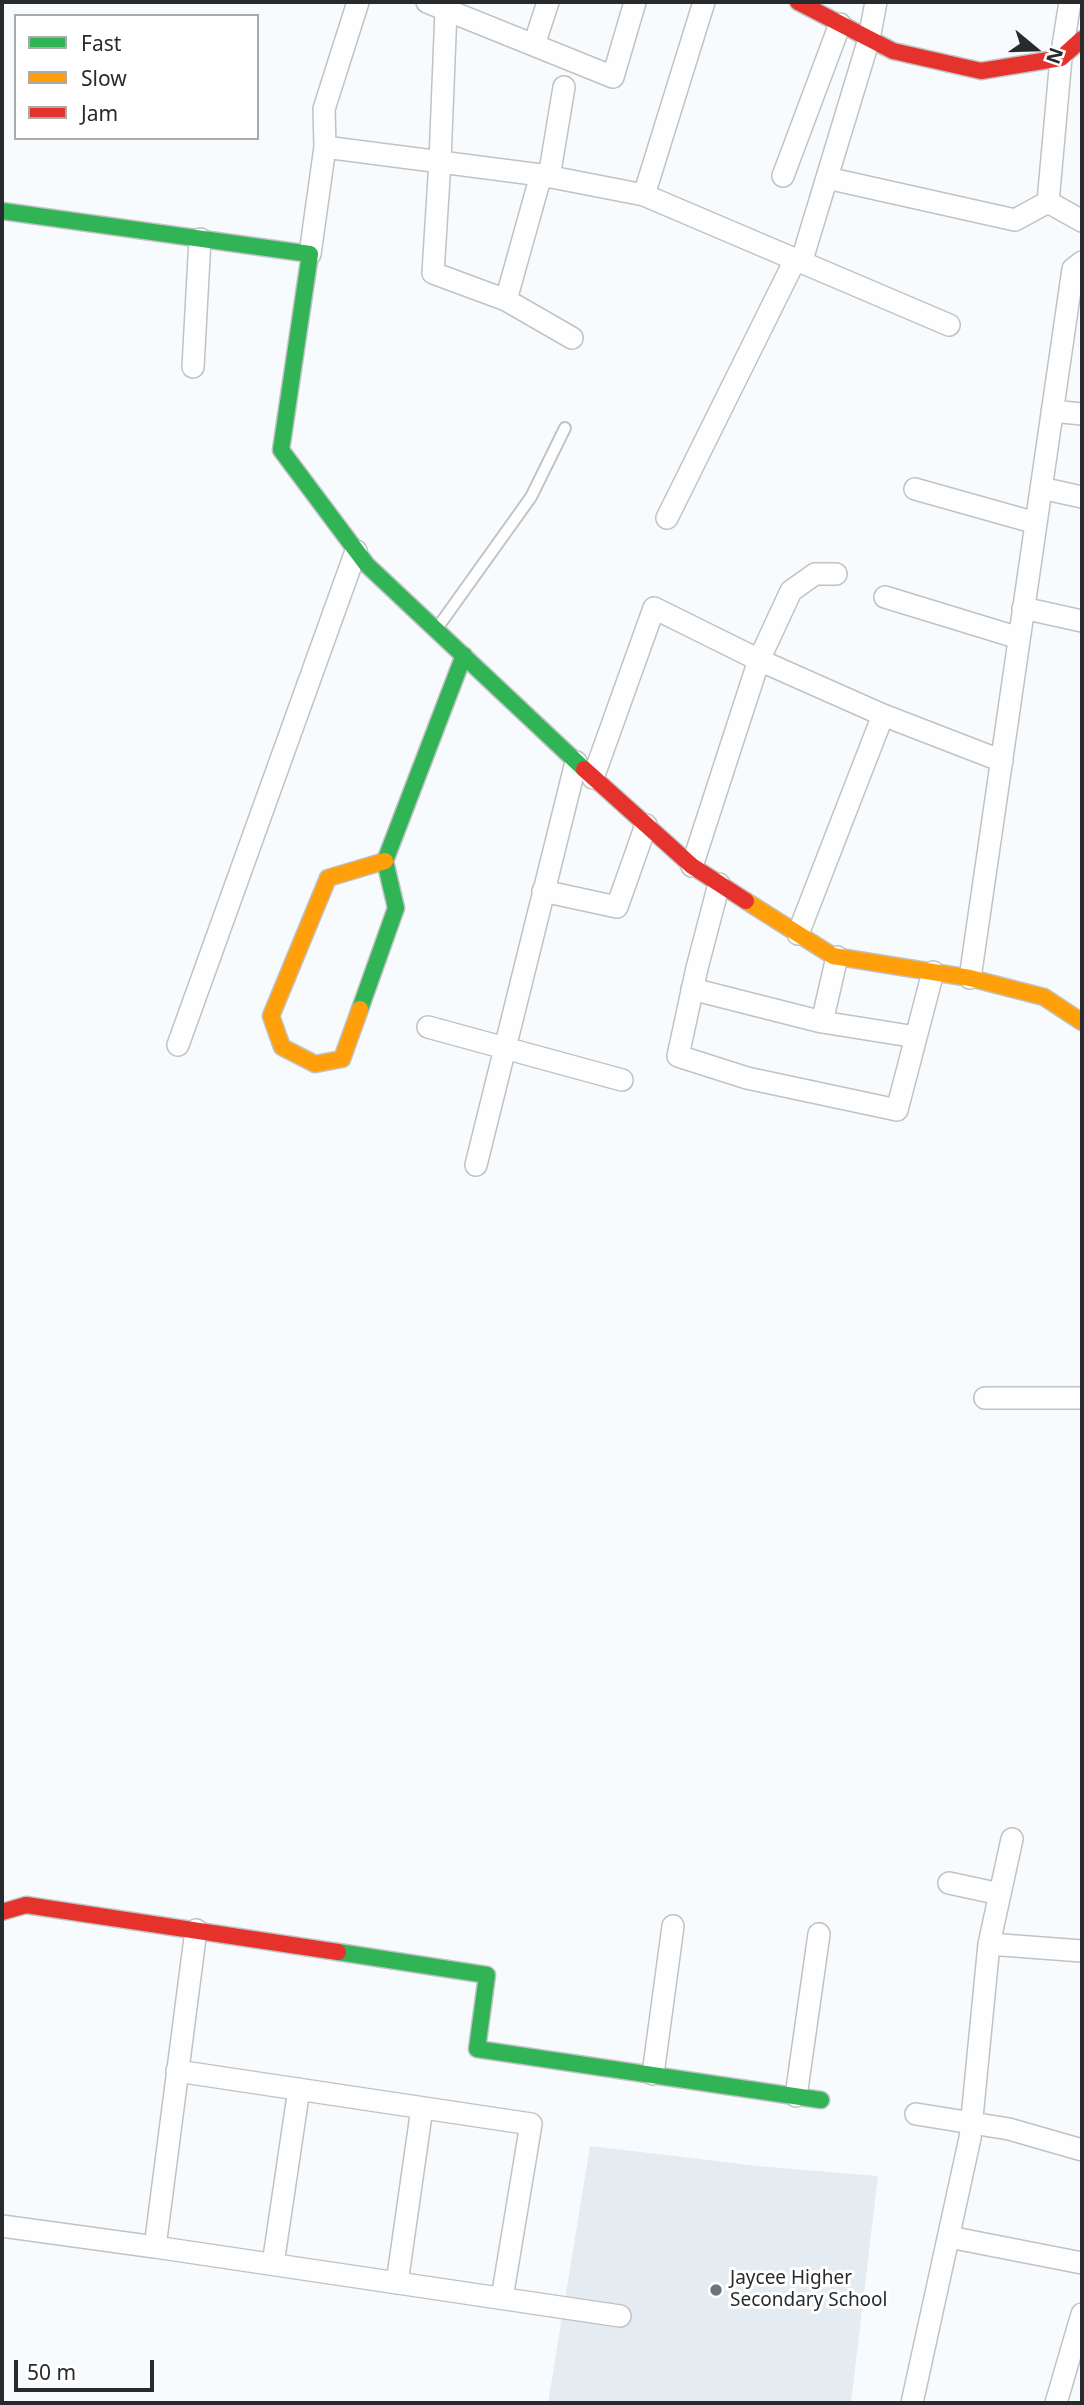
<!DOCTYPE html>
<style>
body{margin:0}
#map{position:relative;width:1084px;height:2405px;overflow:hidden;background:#f8fbfd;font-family:"Noto Sans",sans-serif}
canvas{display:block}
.frame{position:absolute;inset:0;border:4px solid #282b2d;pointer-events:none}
.legend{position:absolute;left:14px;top:14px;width:245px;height:126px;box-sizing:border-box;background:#fff;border:2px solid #a9aaab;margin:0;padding:9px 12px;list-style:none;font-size:21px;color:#282b2d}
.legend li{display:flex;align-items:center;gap:14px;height:35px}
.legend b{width:35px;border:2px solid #a9aaab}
.north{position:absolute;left:1000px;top:14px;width:70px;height:70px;-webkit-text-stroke:5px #fff;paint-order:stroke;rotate:109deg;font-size:19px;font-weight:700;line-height:28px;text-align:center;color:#282b2d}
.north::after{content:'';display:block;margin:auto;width:24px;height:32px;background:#282b2d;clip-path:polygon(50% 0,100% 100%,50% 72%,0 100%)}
.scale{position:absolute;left:14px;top:2360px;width:140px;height:32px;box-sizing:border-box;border:4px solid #282b2d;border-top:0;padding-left:9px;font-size:21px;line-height:24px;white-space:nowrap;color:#282b2d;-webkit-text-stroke:5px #fff;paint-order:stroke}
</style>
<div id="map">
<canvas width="1084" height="2405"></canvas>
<div class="frame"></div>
<ul class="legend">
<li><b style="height:9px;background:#30b455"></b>Fast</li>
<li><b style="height:9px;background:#ff9f0a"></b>Slow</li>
<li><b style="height:9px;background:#e5322d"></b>Jam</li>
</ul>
<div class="north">N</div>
<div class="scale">50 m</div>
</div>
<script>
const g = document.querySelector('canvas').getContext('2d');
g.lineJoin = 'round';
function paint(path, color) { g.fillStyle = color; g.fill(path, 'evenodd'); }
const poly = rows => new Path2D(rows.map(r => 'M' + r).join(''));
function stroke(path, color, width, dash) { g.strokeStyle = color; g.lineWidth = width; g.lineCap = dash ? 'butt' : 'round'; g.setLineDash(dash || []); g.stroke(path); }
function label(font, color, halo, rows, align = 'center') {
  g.font = font + ' "Noto Sans",sans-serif'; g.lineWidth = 6; g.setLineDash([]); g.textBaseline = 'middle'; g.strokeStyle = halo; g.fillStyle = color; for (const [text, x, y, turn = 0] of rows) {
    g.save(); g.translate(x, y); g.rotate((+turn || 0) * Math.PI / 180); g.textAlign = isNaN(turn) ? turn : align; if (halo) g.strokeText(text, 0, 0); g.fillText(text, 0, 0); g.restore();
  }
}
paint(poly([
 [590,2146,758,2166,878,2176,851,2403,548,2403]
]), '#e5ecf1');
const lane = poly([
 [438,627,531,497,565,428]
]);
const street = poly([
 [427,2,613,77,635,2],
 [448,2,446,10,440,161,433,273,506,300,572,338],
 [1070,2,1061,58,1048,202,1082,221],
 [534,45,548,2],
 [325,147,541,175,644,195,949,325],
 [783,176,840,24],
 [549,177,564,87],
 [827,178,1015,220,1048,202],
 [644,195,704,2],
 [310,254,325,147,324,109,358,2],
 [801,263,869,39,876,2],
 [506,300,541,175],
 [193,367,200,239],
 [1052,411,1082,414],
 [1041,488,1082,497],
 [915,489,1036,523],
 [667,518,795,260],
 [885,597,1019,638],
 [1023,608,1082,621],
 [883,715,1002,761],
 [593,778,654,608,759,660,883,715,798,934],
 [692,866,759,660,791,591,815,574,836,574],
 [719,884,697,968,678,1056,747,1078,897,1110,933,972],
 [543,891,617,907,646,825],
 [970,978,1073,269,1082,262],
 [692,989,822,1022,916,1037],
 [822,1022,837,957],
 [428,1027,622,1080],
 [178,1045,356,551],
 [476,1165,576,762],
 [985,1398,1082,1398],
 [949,1883,1000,1894],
 [989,1944,1082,1951],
 [177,2071,531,2124,502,2298],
 [653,2074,673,1926],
 [796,2096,819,1934],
 [916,2114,1009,2129,1082,2150],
 [2,2226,155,2247,196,1930],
 [949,2237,1082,2263],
 [155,2247,620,2316],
 [273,2264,299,2089],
 [397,2283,422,2108],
 [912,2403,970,2138,989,1944,1012,1839],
 [1056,2403,1082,2314]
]);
const fast = poly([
 [2,211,310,254,281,450,367,565,584,769],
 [360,1009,396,908,385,861,464,655],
 [338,1952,487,1975,477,2049,821,2100]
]);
const slow = poly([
 [746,901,833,956,970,978,1044,997,1082,1022],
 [360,1009,342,1059,315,1064,282,1047,271,1016,328,878,385,861]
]);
const jam = poly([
 [798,2,893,51,981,71,1061,58,1082,39],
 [584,769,692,866,746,901],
 [2,1912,26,1905,338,1952]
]);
stroke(lane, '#c0c2c4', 14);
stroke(street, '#c0c2c4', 24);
stroke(fast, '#c0c2c4', 19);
stroke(slow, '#c0c2c4', 19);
stroke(jam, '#c0c2c4', 19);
stroke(lane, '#fefeff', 10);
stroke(street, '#fefeff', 21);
stroke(fast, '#30b455', 16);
stroke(slow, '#ff9f0a', 16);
stroke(jam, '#e5322d', 16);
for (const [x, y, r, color] of [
 [716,2290,7,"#717476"]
]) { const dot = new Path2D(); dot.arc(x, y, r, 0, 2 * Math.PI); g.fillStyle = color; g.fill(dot); stroke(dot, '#fff', 2.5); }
label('19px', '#282b2d', '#fff', [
 ["Jaycee Higher",730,2279],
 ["Secondary School",730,2301]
], 'left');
</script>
